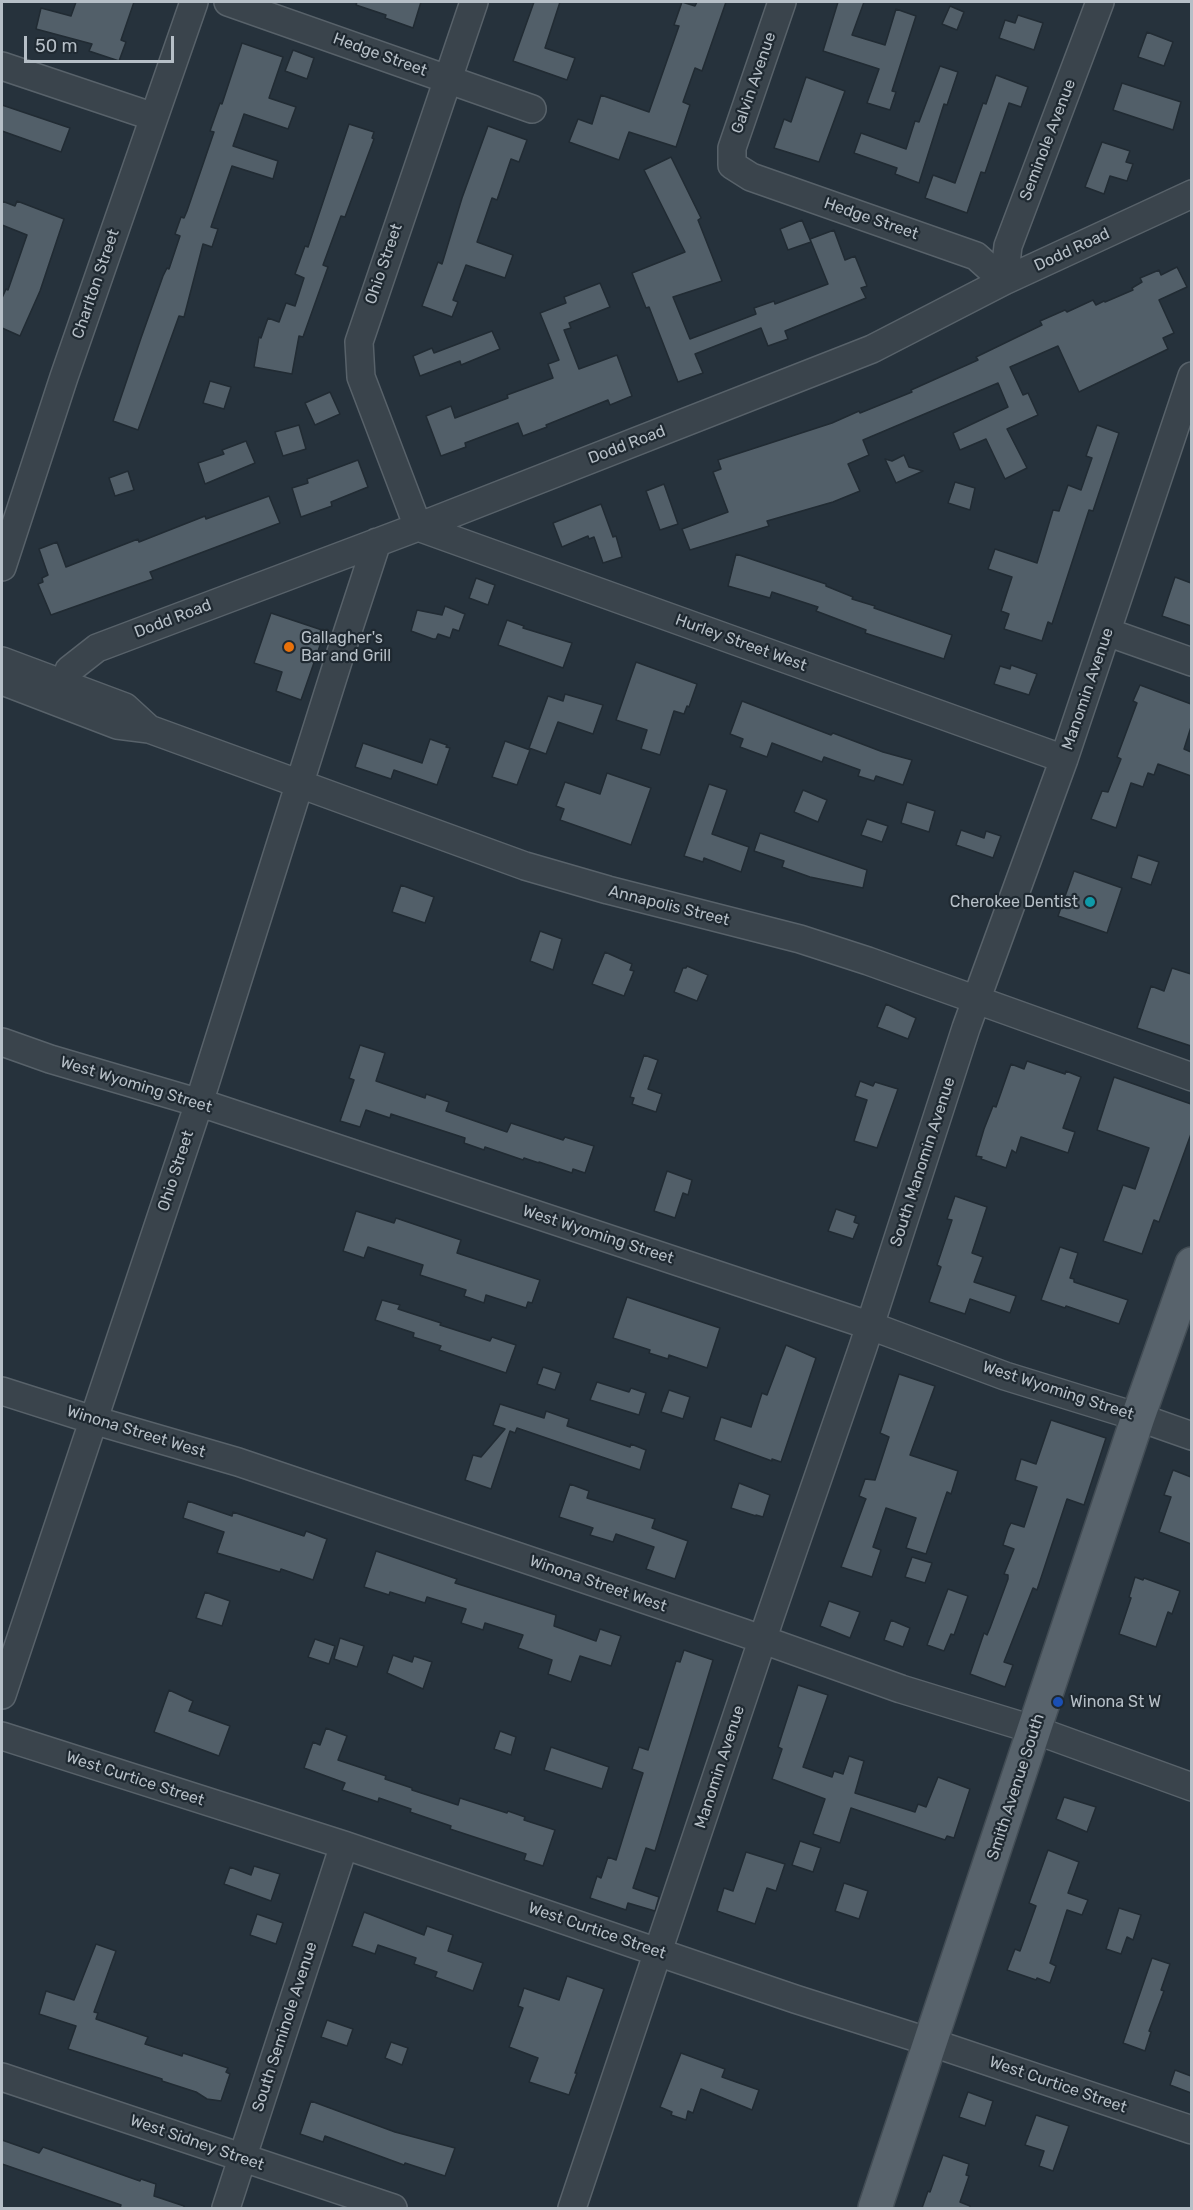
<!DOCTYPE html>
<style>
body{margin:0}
#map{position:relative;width:1193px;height:2210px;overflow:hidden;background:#26323c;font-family:Rubik,sans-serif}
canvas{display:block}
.frame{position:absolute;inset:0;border:3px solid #b6bfc7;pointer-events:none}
.scale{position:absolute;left:24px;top:36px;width:150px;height:27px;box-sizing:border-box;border:3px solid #b6bfc7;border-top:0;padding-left:8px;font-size:18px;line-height:21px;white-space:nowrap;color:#b6bfc7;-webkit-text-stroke:4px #1f2931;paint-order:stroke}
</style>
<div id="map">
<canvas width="1193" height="2210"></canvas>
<div class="frame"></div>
<div class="scale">50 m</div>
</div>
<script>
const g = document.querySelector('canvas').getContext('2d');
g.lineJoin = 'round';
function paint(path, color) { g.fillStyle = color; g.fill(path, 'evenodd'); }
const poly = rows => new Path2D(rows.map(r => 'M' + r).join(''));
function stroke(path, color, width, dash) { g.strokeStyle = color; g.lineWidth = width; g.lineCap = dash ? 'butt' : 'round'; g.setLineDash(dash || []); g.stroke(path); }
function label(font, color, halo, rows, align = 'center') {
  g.font = font + ' Rubik,sans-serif'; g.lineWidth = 4.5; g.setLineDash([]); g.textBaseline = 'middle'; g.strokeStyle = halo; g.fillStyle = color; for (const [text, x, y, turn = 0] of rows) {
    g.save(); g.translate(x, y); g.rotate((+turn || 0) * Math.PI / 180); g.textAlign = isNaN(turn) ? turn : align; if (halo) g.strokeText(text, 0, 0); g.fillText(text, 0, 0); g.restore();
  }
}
const building = poly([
 [76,2,134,2,121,40,126,42,119,61,89,51,92,44,36,29,41,8,71,16,76,2],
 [357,2,421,2,413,28,385,18,386,15,356,5,357,2],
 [534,2,560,2,545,48,575,58,567,80,513,61,534,2],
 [682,2,695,6,697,2,726,2,702,71,695,68,683,102,690,105,676,147,629,132,619,160,569,142,578,119,592,124,601,95,649,112,679,26,674,25,682,2],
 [838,2,864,2,852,35,885,45,896,9,916,16,892,91,896,92,890,110,867,103,879,69,823,51,838,2],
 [950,6,964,12,957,30,942,24,950,6],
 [1018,15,1043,23,1034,50,999,38,1005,20,1015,23,1018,15],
 [1147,32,1173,42,1164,66,1138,57,1147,32],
 [242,43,283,57,269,98,296,107,288,129,244,114,233,146,278,161,273,179,232,166,211,227,218,229,212,247,203,244,184,317,179,316,138,430,113,421,141,338,163,276,167,268,169,269,180,236,175,234,181,217,184,218,187,211,214,132,210,131,220,103,222,104,242,43],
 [293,50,314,58,307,79,285,71,293,50],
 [940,66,958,72,947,105,944,104,919,183,895,174,897,168,854,153,861,133,906,149,915,121,919,122,940,66],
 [996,75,1028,87,1021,107,1009,103,985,173,981,172,967,213,925,198,933,175,955,183,983,103,986,104,996,75],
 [806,77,845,91,819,162,774,148,784,119,791,122,806,77],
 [1122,83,1181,102,1173,130,1113,110,1122,83],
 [2,105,70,128,61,152,2,131,2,105],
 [349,124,374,132,372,138,374,139,345,217,341,216,323,265,328,267,303,337,299,336,292,374,254,367,259,337,261,338,268,318,279,322,286,303,295,306,304,278,295,274,305,246,308,247,349,124],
 [488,126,527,140,519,162,511,159,497,200,492,198,477,242,513,255,505,278,466,265,453,300,458,302,452,317,422,306,438,262,442,264,462,198,488,126],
 [1102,142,1130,151,1126,162,1133,164,1127,181,1110,176,1104,194,1085,187,1102,142],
 [671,157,701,218,698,220,722,281,673,297,690,339,756,314,754,308,774,301,775,304,828,284,810,239,834,230,845,260,855,256,867,286,861,288,866,298,785,331,788,339,768,346,761,328,695,354,703,373,678,382,649,307,646,308,632,273,685,252,644,170,671,157],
 [2,201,15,206,17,201,64,219,40,291,20,336,2,328,2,298,6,289,8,290,27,235,2,225,2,201],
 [802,220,811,242,788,250,780,229,802,220],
 [1177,267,1187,287,1159,300,1174,333,1163,338,1168,349,1079,392,1058,346,1010,367,1023,395,1028,393,1038,415,1007,429,1027,468,1005,479,986,439,960,450,953,433,1008,407,998,383,863,440,869,455,848,464,860,491,833,502,767,521,769,526,690,550,682,529,728,512,713,472,721,469,718,460,832,423,859,411,860,413,912,392,911,390,978,360,976,357,1042,325,1040,321,1065,310,1067,312,1093,300,1096,305,1104,301,1105,302,1133,290,1132,288,1142,282,1140,278,1159,270,1161,275,1177,267],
 [600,283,610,307,569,323,571,328,564,330,579,369,617,355,632,396,610,405,608,400,546,425,547,427,523,436,518,423,465,443,466,447,441,456,426,416,451,406,455,418,508,398,507,395,553,378,548,364,559,360,540,313,566,303,564,297,600,283],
 [492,331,500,349,461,365,460,361,420,376,413,356,432,348,434,353,492,331],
 [210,381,231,387,224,409,203,403,210,381],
 [330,392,340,414,315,425,305,403,330,392],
 [299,425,306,449,283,456,275,432,299,425],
 [1097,425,1119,433,1093,511,1089,510,1052,624,1048,622,1042,641,1004,629,1009,614,1001,611,1012,577,988,569,995,549,1037,563,1053,510,1059,511,1068,485,1081,490,1092,458,1086,456,1097,425],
 [246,441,255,463,205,484,198,463,224,454,222,450,246,441],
 [904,455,909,467,923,471,896,483,885,459,892,461,904,455],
 [358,460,368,487,331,502,332,506,301,517,292,488,308,483,307,479,358,460],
 [128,471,134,490,115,496,109,478,128,471],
 [955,482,975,488,970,510,948,503,955,482],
 [664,484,678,524,660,530,646,491,664,484],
 [269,496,280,523,150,572,153,579,51,615,38,584,43,582,42,578,48,575,39,549,57,542,66,567,138,539,139,542,205,516,206,519,269,496],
 [601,504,613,537,616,536,622,557,603,563,594,537,589,539,588,536,562,547,553,523,601,504],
 [736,554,826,584,826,586,853,597,852,599,875,606,874,608,952,635,944,659,865,633,866,630,816,611,818,607,772,592,770,598,728,586,736,554],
 [1175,577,1191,583,1191,626,1162,616,1175,577],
 [476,578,495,585,488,605,469,598,476,578],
 [445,606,465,614,459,631,453,629,450,638,438,634,436,639,433,639,411,631,417,610,442,615,445,606],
 [271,613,325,631,301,700,276,691,282,672,254,663,271,613],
 [507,620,524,626,523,628,572,643,563,668,498,645,507,620],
 [636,662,697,684,689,707,687,706,684,714,674,711,660,755,641,749,647,730,616,720,636,662],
 [1011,665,1037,674,1029,695,994,684,1000,666,1010,669,1011,665],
 [1140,685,1191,704,1191,727,1184,749,1191,752,1191,776,1158,764,1154,775,1148,773,1143,787,1131,783,1116,828,1091,819,1102,791,1108,792,1121,759,1117,757,1137,703,1133,701,1140,685],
 [565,694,603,705,593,734,558,722,546,754,529,748,548,696,563,701,565,694],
 [742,701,831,735,833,733,883,752,912,760,903,785,876,776,874,781,858,776,860,770,824,757,822,762,772,743,767,757,740,747,743,739,730,734,742,701],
 [430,739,447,745,446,747,450,748,437,785,394,770,391,779,355,767,363,743,422,763,430,739],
 [505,741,530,750,517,785,492,777,505,741],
 [607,773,651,788,631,845,560,820,564,809,556,806,565,782,600,794,607,773],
 [709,784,727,790,712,834,749,847,741,872,704,858,703,862,684,856,709,784],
 [803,790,827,800,818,822,794,812,803,790],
 [907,802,935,811,929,832,901,823,907,802],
 [867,819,888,826,882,842,861,835,867,819],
 [961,830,984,838,986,831,1001,836,993,858,956,845,961,830],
 [760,833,867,870,863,888,810,877,782,867,784,861,754,851,760,833],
 [1138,855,1159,862,1151,885,1131,878,1138,855],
 [1074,871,1122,888,1107,933,1058,916,1074,871],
 [401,885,434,897,425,923,392,912,401,885],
 [540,931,562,939,553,970,530,961,540,931],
 [605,952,632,964,630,970,634,971,624,996,592,984,605,952],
 [687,966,708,975,697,1001,674,992,683,968,686,968,687,966],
 [1172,968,1191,974,1191,1046,1137,1028,1151,986,1164,991,1172,968],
 [886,1004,916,1018,908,1039,877,1027,886,1004],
 [360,1045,385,1053,376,1081,425,1098,426,1094,449,1102,446,1111,507,1132,511,1123,563,1140,565,1137,594,1146,585,1173,573,1169,572,1173,539,1162,539,1163,524,1158,523,1160,485,1147,484,1150,464,1143,465,1138,391,1114,390,1118,366,1110,360,1127,340,1121,354,1080,349,1078,360,1045],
 [644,1055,658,1060,648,1089,662,1094,656,1112,632,1104,634,1098,630,1097,644,1055],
 [1027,1061,1065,1074,1066,1071,1081,1077,1063,1128,1075,1132,1068,1153,1021,1137,1016,1153,1012,1150,1006,1168,981,1159,982,1157,976,1156,984,1129,993,1106,996,1107,1011,1064,1024,1069,1027,1061],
 [1114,1077,1191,1104,1191,1134,1159,1222,1154,1220,1142,1254,1103,1241,1123,1185,1135,1189,1149,1148,1097,1130,1114,1077],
 [860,1081,873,1086,875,1082,898,1089,877,1148,854,1141,867,1100,855,1096,860,1081],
 [667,1171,692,1180,688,1195,683,1193,675,1218,654,1211,667,1171],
 [955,1196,987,1207,972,1253,983,1257,974,1282,1016,1296,1010,1313,970,1299,965,1314,929,1302,941,1267,937,1265,952,1220,947,1219,955,1196],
 [836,1209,856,1216,854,1222,859,1224,853,1239,828,1231,836,1209],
 [356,1211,394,1223,396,1218,461,1240,457,1253,540,1280,532,1303,528,1302,526,1308,486,1295,484,1303,464,1296,466,1290,420,1275,423,1265,368,1247,364,1258,343,1251,356,1211],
 [1060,1247,1078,1253,1070,1278,1074,1279,1074,1282,1128,1300,1119,1324,1066,1306,1065,1308,1041,1300,1060,1247],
 [627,1297,720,1328,707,1368,669,1355,668,1359,649,1353,650,1350,613,1338,627,1297],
 [382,1300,400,1305,398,1309,441,1323,440,1325,490,1341,492,1337,516,1345,506,1373,439,1350,441,1346,413,1337,414,1333,375,1320,382,1300],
 [786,1345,816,1358,781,1462,772,1459,772,1461,714,1440,721,1417,751,1427,762,1393,767,1395,786,1345],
 [543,1367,561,1373,555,1390,537,1384,543,1367],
 [899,1374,935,1386,910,1455,958,1471,951,1494,947,1492,926,1554,906,1548,916,1518,886,1508,873,1547,881,1550,872,1577,841,1567,865,1501,866,1499,859,1496,865,1479,875,1480,889,1437,880,1433,899,1374],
 [597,1382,629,1392,631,1388,646,1393,639,1415,590,1400,597,1382],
 [669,1390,690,1397,683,1419,661,1412,669,1390],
 [500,1404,544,1418,546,1411,569,1419,567,1426,630,1447,631,1444,646,1450,640,1470,517,1428,515,1433,510,1431,491,1489,465,1480,473,1455,481,1457,505,1429,493,1425,500,1404],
 [1051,1420,1106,1438,1084,1505,1067,1499,1037,1590,1033,1588,1004,1662,1013,1665,1005,1687,970,1674,984,1633,987,1635,990,1628,1008,1579,1008,1575,1004,1574,1014,1549,1003,1545,1008,1529,1011,1523,1024,1527,1037,1487,1015,1480,1021,1459,1036,1464,1051,1420],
 [1173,1470,1191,1477,1191,1544,1159,1532,1171,1497,1164,1495,1173,1470],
 [739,1483,770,1495,763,1517,756,1515,756,1516,731,1508,739,1483],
 [570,1484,589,1491,587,1498,655,1519,652,1528,688,1541,675,1579,646,1569,654,1547,616,1534,613,1542,590,1535,593,1528,559,1517,570,1484],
 [188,1501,232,1516,233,1512,304,1536,306,1531,327,1539,313,1580,281,1569,280,1572,217,1553,224,1532,183,1518,188,1501],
 [376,1551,457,1579,455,1583,556,1615,554,1626,596,1641,600,1629,621,1636,611,1666,580,1656,571,1682,548,1674,552,1660,518,1648,523,1635,485,1623,483,1630,461,1623,466,1609,427,1597,425,1603,390,1592,389,1595,364,1587,376,1551],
 [912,1557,932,1563,925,1583,905,1577,912,1557],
 [1135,1577,1143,1580,1144,1578,1180,1591,1172,1614,1168,1612,1156,1647,1119,1634,1131,1598,1129,1597,1135,1577],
 [948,1589,968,1596,954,1635,951,1634,944,1651,927,1645,948,1589],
 [205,1592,230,1601,222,1626,196,1618,205,1592],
 [829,1601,860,1612,850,1638,820,1626,829,1601],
 [891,1620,910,1628,903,1647,884,1640,891,1620],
 [340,1638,364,1646,357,1667,334,1659,340,1638],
 [315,1639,335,1646,329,1664,308,1657,315,1639],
 [684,1650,713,1660,655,1851,646,1848,633,1888,659,1897,655,1911,628,1903,626,1910,590,1898,597,1876,601,1878,608,1857,616,1860,643,1773,632,1769,639,1747,648,1750,676,1661,680,1662,684,1650],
 [393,1655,412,1662,414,1656,432,1662,423,1689,387,1673,393,1655],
 [798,1685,828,1695,803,1767,832,1777,834,1771,843,1774,849,1756,864,1761,855,1793,915,1812,918,1804,926,1807,938,1777,970,1789,954,1838,947,1836,945,1840,851,1808,840,1843,813,1834,825,1799,772,1779,782,1749,778,1747,798,1685],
 [169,1690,193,1701,189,1711,230,1726,219,1756,154,1732,169,1690],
 [326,1728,347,1736,338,1760,386,1776,385,1779,412,1788,412,1790,458,1805,460,1798,507,1813,508,1811,525,1817,524,1820,555,1830,543,1866,524,1860,526,1854,450,1829,451,1826,410,1812,411,1809,379,1798,378,1802,342,1790,345,1783,304,1768,313,1742,320,1745,326,1728],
 [500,1731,516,1737,511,1755,494,1749,500,1731],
 [551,1747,609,1767,602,1789,544,1770,551,1747],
 [1064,1797,1096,1807,1087,1832,1056,1819,1064,1797],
 [800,1841,821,1848,813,1872,792,1865,800,1841],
 [1048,1850,1079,1862,1068,1893,1088,1900,1082,1915,1067,1910,1050,1963,1056,1966,1050,1983,1037,1978,1036,1980,1007,1970,1015,1949,1020,1951,1036,1906,1029,1903,1048,1850],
 [746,1852,785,1864,776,1891,767,1888,755,1924,717,1911,724,1888,733,1891,746,1852],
 [254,1866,280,1874,271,1901,224,1884,230,1867,251,1875,254,1866],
 [844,1883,868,1891,859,1919,835,1911,844,1883],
 [1119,1908,1141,1915,1133,1940,1127,1937,1121,1954,1106,1949,1119,1908],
 [364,1912,424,1935,427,1926,453,1935,448,1951,483,1963,473,1991,435,1977,437,1972,414,1964,416,1958,378,1945,375,1954,352,1946,364,1912],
 [257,1914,283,1923,276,1944,250,1935,257,1914],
 [96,1944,116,1951,94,2012,98,2013,96,2019,148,2037,145,2044,182,2056,183,2053,228,2068,226,2072,230,2074,221,2101,207,2099,196,2092,162,2081,162,2079,68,2049,76,2026,39,2014,46,1991,74,2000,96,1944],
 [1152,1958,1170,1964,1161,1990,1164,1991,1149,2031,1151,2032,1145,2051,1123,2043,1152,1958],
 [567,1976,604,1989,575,2073,577,2073,569,2095,529,2082,538,2058,509,2047,523,2008,518,2006,524,1988,559,2000,567,1976],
 [327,2020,353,2029,347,2046,321,2037,327,2020],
 [391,2042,408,2048,402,2065,385,2058,391,2042],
 [681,2053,725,2069,722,2077,759,2090,752,2110,701,2089,693,2113,688,2111,686,2120,671,2115,672,2112,660,2107,681,2053],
 [1175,2070,1191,2076,1191,2093,1170,2085,1175,2070],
 [968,2092,993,2101,985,2126,959,2117,968,2092],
 [311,2101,395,2132,455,2148,445,2176,405,2163,404,2165,325,2136,323,2142,300,2134,311,2101],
 [1036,2115,1069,2126,1053,2171,1039,2166,1044,2151,1025,2145,1036,2115],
 [2,2140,39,2153,43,2147,140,2181,141,2179,156,2184,154,2196,184,2206,184,2208,120,2208,121,2205,2,2164,2,2140],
 [943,2155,969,2164,966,2175,969,2176,960,2202,970,2206,970,2208,922,2208,928,2191,930,2192,943,2155]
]);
paint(building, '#525f69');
stroke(building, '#212b33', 1.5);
const minor = poly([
 [228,2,532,109],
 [474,2,359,342,361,377,418,527,1064,759],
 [782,2,732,148,732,165,751,177,976,256,1004,281],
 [2,66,154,117],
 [1004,281,1008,246,1100,2],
 [2,567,64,377,194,2],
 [1107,632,1192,662],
 [2,661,125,707,149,729],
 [2,680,10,684,117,725,149,729,525,866,608,890,800,939,868,961,1192,1077],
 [65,684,69,670,97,648,418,527,872,349,1004,281,1192,194],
 [2,1042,50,1059,213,1107,871,1326,1005,1376,1138,1417,1192,1436],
 [2,1391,93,1420,238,1462,744,1633,901,1689,1035,1730,1192,1787],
 [2,1695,199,1103,341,652,377,542],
 [2,1736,344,1845,795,1999,930,2042,1192,2130],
 [2,2077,393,2208],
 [226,2208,344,1845],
 [572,2208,769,1620,863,1347,966,1028,1064,759,1192,376]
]);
const major = poly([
 [875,2208,1138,1417,1192,1264]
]);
stroke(minor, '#58626a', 30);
stroke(major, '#434d55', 36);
stroke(minor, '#3a444c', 27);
stroke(major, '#58636c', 33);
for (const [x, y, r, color] of [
 [289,647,6,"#e8710a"],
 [1090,902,6,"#0f9aa8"],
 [1058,1702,6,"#1a4fb4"]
]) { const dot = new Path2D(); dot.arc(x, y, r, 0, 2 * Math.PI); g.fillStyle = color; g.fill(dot); stroke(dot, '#1f2931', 2); }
label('16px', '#b6bfc7', '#1f2931', [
 ["Hedge Street",380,55,20],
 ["Galvin Avenue",754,83,-71],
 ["Seminole Avenue",1048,140,-69],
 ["Hedge Street",871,219,19],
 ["Dodd Road",1072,250,-25],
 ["Ohio Street",384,264,-71],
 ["Charlton Street",96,284,-71],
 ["Dodd Road",627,445,-21],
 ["Dodd Road",173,619,-21],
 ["Hurley Street West",741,643,20],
 ["Manomin Avenue",1088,689,-71],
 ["Annapolis Street",669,906,14],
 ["West Wyoming Street",136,1085,17],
 ["South Manomin Avenue",923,1162,-72],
 ["Ohio Street",176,1171,-72],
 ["West Wyoming Street",598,1235,18],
 ["West Wyoming Street",1058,1391,18],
 ["Winona Street West",136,1432,17],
 ["Winona Street West",598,1584,19],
 ["Manomin Avenue",720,1767,-72],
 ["West Curtice Street",135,1779,18],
 ["Smith Avenue South",1016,1787,-72],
 ["West Curtice Street",597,1931,19],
 ["South Seminole Avenue",285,2027,-72],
 ["West Curtice Street",1058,2085,19],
 ["West Sidney Street",197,2143,19]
]);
label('16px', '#b6bfc7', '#1f2931', [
 ["Gallagher's",301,638],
 ["Bar and Grill",301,656],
 ["Cherokee Dentist",1078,902,"right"],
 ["Winona St W",1070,1702]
], 'left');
</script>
